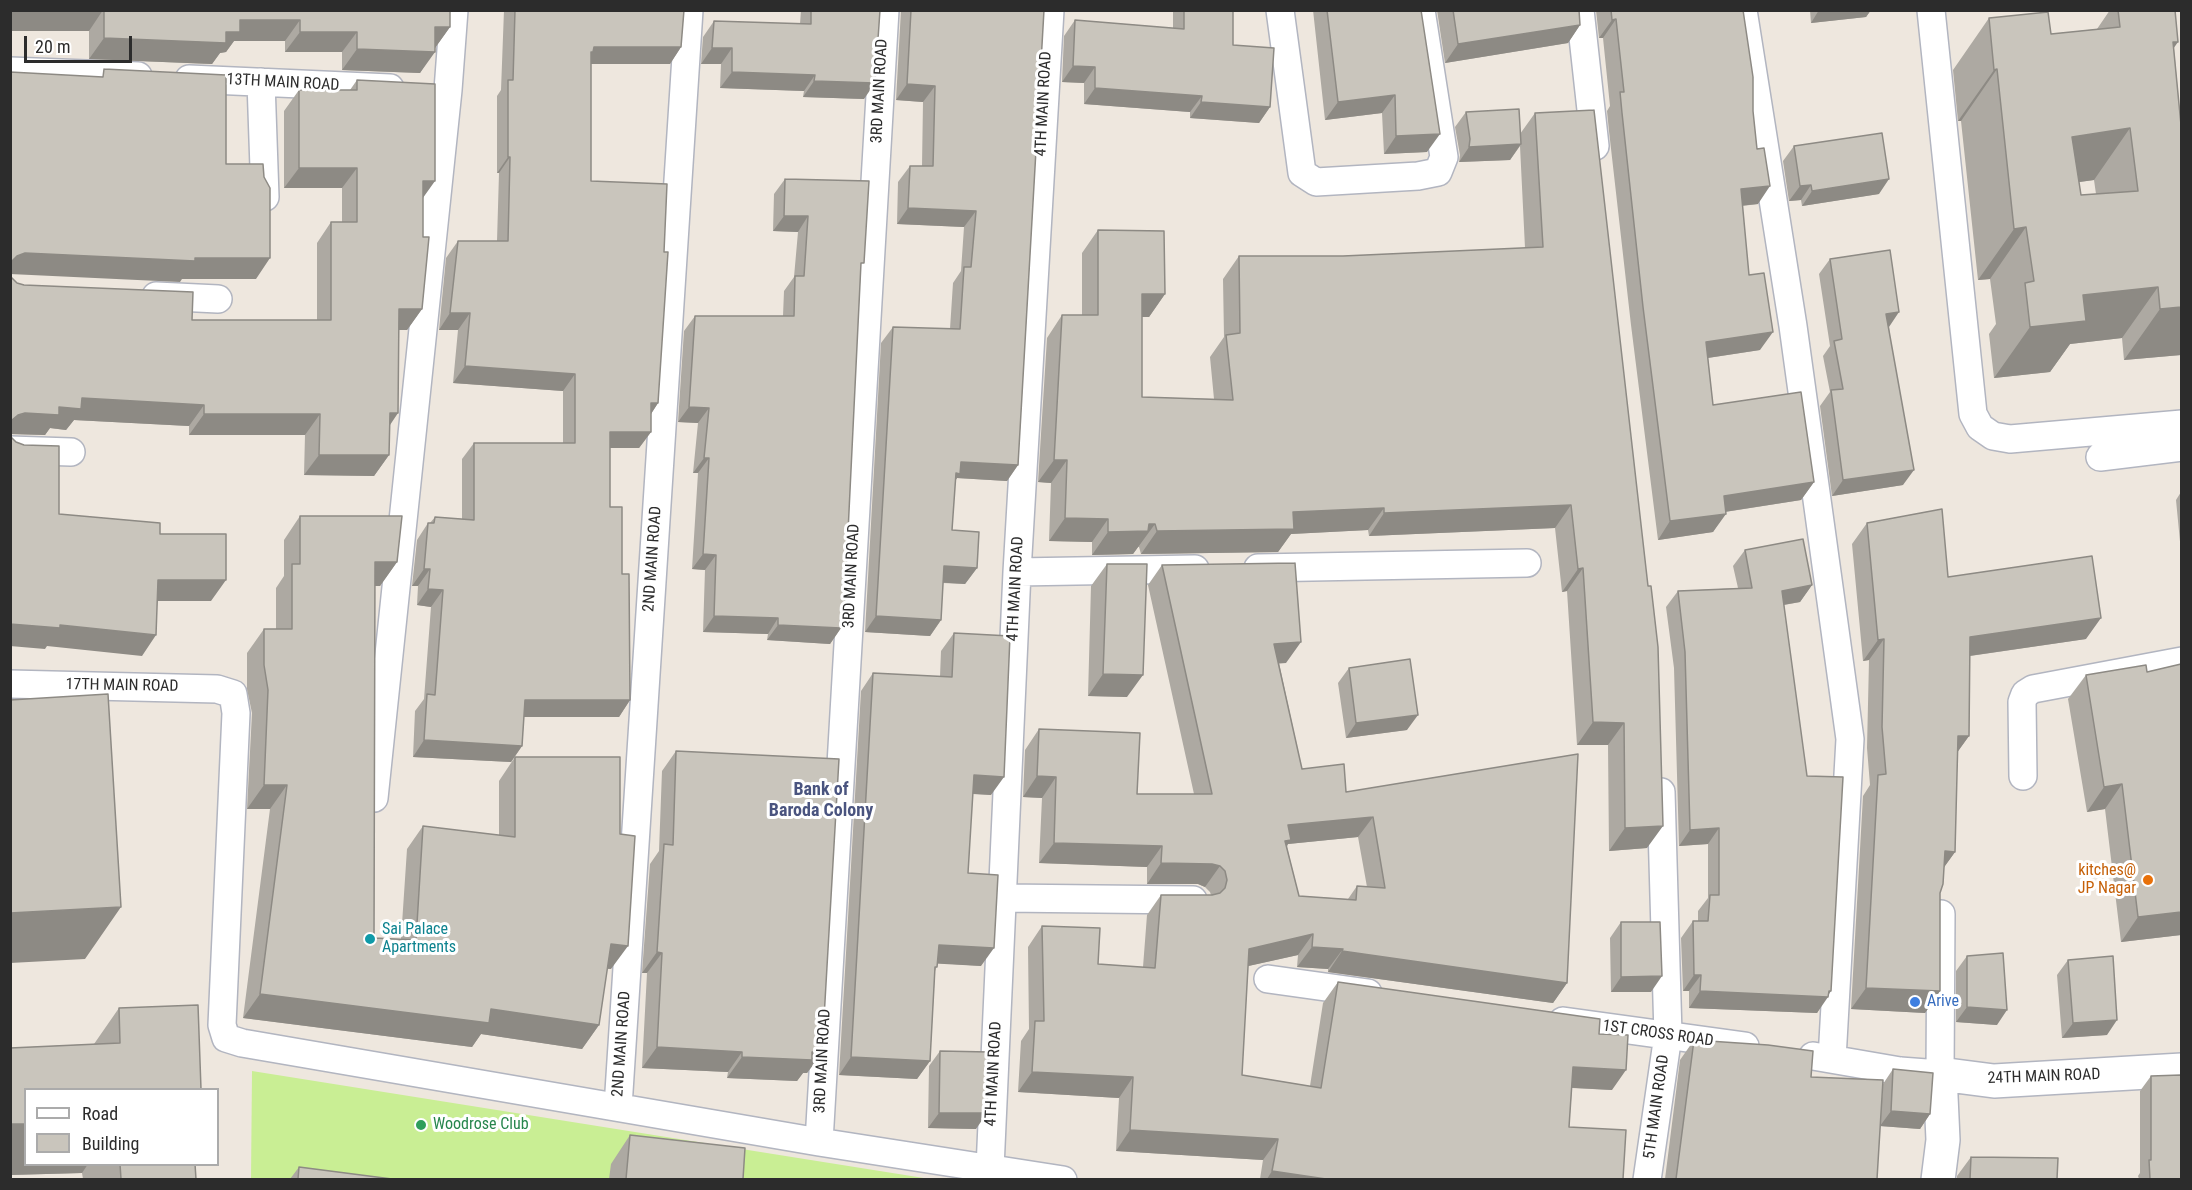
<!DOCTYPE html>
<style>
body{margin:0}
#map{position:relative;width:2192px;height:1190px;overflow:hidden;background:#eee7de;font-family:"Roboto Condensed",sans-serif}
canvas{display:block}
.frame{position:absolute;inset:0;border:12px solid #2c2c2c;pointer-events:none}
.legend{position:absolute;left:24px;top:1088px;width:195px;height:78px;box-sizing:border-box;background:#fff;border:2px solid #ababab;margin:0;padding:8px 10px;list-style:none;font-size:18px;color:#2c2c2c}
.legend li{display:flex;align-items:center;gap:12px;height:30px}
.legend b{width:30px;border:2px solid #ababab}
.scale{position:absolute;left:24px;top:36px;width:108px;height:27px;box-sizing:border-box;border:3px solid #2c2c2c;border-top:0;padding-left:8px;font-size:18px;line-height:21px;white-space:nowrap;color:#2c2c2c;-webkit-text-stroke:4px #fff;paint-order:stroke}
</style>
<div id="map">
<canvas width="2192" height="1190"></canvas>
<div class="frame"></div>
<ul class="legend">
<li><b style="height:8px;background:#fff"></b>Road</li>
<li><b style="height:16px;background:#c9c5bc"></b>Building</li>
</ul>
<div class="scale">20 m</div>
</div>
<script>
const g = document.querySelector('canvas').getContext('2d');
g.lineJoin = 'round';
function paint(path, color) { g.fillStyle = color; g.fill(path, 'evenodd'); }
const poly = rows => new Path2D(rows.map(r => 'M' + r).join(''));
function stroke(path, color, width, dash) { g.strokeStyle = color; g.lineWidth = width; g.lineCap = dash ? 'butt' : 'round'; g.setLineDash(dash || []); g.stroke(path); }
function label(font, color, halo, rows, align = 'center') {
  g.font = font + ' "Roboto Condensed",sans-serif'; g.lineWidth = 6; g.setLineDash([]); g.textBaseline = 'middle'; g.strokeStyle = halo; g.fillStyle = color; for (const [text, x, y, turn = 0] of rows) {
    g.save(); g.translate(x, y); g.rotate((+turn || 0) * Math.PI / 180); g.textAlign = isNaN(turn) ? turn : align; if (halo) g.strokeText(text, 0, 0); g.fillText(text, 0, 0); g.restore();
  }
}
paint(poly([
 [252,1071,930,1179,251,1180]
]), '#c9ee94');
const street = poly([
 [1280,10,1302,173,1316,182,1418,176,1438,172,1444,157,1421,10],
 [1580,10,1595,146],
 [1743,10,1793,326,1850,739,1832,1059],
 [1931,10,1973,414,1980,427,1993,436,2010,439,2182,424],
 [10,71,138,76],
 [189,79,390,88],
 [261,82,265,197],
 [156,296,218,299],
 [10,450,71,452],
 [2100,457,2182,447],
 [1258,568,1527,563],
 [1017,572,1195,569],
 [10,684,217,689,233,694,236,713,222,1025,226,1038,242,1043,819,1142,1063,1180],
 [2023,776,2022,702,2025,694,2033,689,2182,661],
 [374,798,448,90,454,10],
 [1002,898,1193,900],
 [1268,979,1368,993],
 [1563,1021,1745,1046],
 [1813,1056,1900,1071,1940,1074,1941,914],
 [618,1107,689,10],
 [819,1142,885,10],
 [990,1168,1017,572,1050,10],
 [1647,1180,1668,1035,1661,792]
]);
const secondary = poly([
 [1938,1180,1943,1140,1940,1074,1994,1081,2182,1070]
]);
stroke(street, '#b2b5c0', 30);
stroke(secondary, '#b2b5c0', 36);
stroke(street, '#fff', 27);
stroke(secondary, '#fff', 33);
paint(poly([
 [10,10,450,10,450,27,435,48,420,73,342,70,342,52,285,52,285,41,234,41,226,52,220,53,212,64,89,59,89,31,10,31],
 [504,10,684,10,681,47,670,64,591,64,591,181,658,403,651,414,651,432,639,448,610,448,610,507,622,574,630,700,619,717,524,717,522,746,511,762,413,757,415,711,424,699,431,607,417,605,418,586,412,586,417,540,428,523,430,523,435,517,462,519,462,459,474,443,563,443,563,391,453,383,458,330,439,330,446,258,458,241,497,241,499,173,497,173,497,96,501,90],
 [801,10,880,10,864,99,803,97,804,91,720,88,721,64,701,64,703,37,714,21,800,24],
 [901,10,1044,10,1018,465,1007,481,957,478,955,481,952,530,977,568,965,584,943,583,941,620,930,636,865,632,881,343,893,327,950,329,953,283,961,271,964,227,897,224,898,182,910,166,922,166,923,102,896,100],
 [1173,10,1233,10,1233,45,1270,107,1259,123,1190,118,1190,112,1084,104,1084,83,1062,82,1064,36,1075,20,1173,28],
 [1313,10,1421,10,1427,152,1384,154,1382,113,1325,120],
 [1437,10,1579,10,1580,25,1568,43,1445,63],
 [1596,10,1743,10,1753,111,1758,204,1742,206,1749,275,1760,350,1708,358,1713,405,1814,482,1801,500,1725,512,1713,532,1658,540,1631,325,1609,131,1607,111,1610,106,1603,38,1599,38],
 [1810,10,1871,10,1866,17,1811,23],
 [2110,10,2175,10,2174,49,2181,125,2181,355,2124,360,2122,338,2070,344,2050,372,1994,378,1989,334,1996,324,1990,279,1978,280,1961,121,1958,121,1953,70,1989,18,2051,34,2097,29],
 [2094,180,2096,194,2081,195,2079,182],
 [357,80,423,198,422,309,407,330,399,330,389,426,389,455,374,476,304,475,305,435,189,435,189,426,74,420,66,430,50,428,45,435,11,434,11,277,17,283,24,285,192,320,317,320,317,243,331,222,342,222,342,188,284,188,284,111,299,90,350,90],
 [1466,112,1520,134,1535,113,1647,848,1609,851,1608,745,1577,745,1567,591,1562,592,1555,528,1369,536,1368,530,1291,534,1278,552,1141,554,1139,547,1138,547,1133,554,1092,555,1092,542,1049,541,1051,483,1038,482,1047,338,1062,315,1082,315,1082,253,1098,230,1165,294,1149,317,1142,317,1142,397,1214,399,1210,357,1224,337,1223,279,1239,256,1343,256,1525,248,1520,146,1510,160,1459,162,1460,155,1455,127],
 [1794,146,1879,194,1802,206,1801,200,1789,201,1783,161],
 [785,179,861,268,841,628,830,644,767,640,768,634,703,632,705,570,692,569,698,473,693,473,698,423,678,422,684,331,695,316,783,316,784,291,794,277,798,232,773,231,774,194],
 [1830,259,1889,327,1903,485,1832,496,1820,406,1830,392,1823,356,1830,346,1819,274],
 [2181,492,2181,552,2176,500],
 [300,516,397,562,380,586,375,586,374,938,401,939,407,849,423,826,499,835,499,781,515,757,611,969,607,969,599,1025,582,1049,481,1034,472,1047,243,1018,270,809,247,809,252,713,247,689,247,653,264,629,276,629,276,588,284,576,284,540],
 [1867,523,1948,577,2086,639,1970,656,1969,736,1957,752,1955,852,1944,867,1940,893,1940,991,1925,1013,1851,1009,1863,796,1870,785,1867,748,1869,660,1863,661,1852,544],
 [1745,550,1812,585,1800,602,1784,605,1828,994,1817,1013,1689,1008,1689,991,1683,991,1681,938,1693,921,1698,921,1698,911,1708,898,1708,844,1679,846,1674,668,1666,607,1678,591,1738,588,1733,566],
 [1107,564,1127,697,1088,696,1091,586],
 [1162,565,1286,663,1279,663,1302,769,1346,792,1567,983,1553,1003,1328,972,1328,969,1297,967,1298,955,1248,966,1242,1075,1310,1086,1323,1003,1338,982,1599,1034,1612,1090,1572,1088,1569,1127,1623,1179,1260,1179,1263,1160,1116,1151,1119,1098,1018,1092,1021,1041,1029,1029,1028,947,1042,926,1098,964,1143,967,1147,915,1161,895,1211,895,1210,892,1205,887,1198,884,1147,884,1147,867,1039,863,1042,798,1023,797,1025,750,1039,729,1137,794,1194,794,1148,585],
 [1358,837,1367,887,1357,886,1348,899,1299,896,1287,847,1288,844],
 [954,633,991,795,972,794,968,873,981,966,938,963,935,971,930,1061,917,1079,839,1075,861,691,873,673,940,677,941,651],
 [2181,664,2181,935,2121,942,2105,809,2087,812,2068,699,2086,675,2147,672],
 [1349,668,1407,730,1346,738,1338,683],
 [676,751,822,1053,807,1073,803,1073,797,1081,727,1078,728,1072,642,1068,647,973,642,973,650,864,659,851,662,771],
 [1621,922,1651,992,1611,992,1610,938],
 [1967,956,1997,1025,1956,1022,1956,971],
 [2068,960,2107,1035,2062,1038,2057,975],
 [198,1005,26,1089,26,1164,195,1164,196,1179,83,1179,82,1173,10,1175,10,1048,94,1044,119,1008],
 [1694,1040,1811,1077,1877,1179,1665,1179,1680,1060],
 [940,1051,976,1129,928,1128,929,1066],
 [1893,1069,1930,1114,1920,1129,1880,1126,1883,1084],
 [2151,1076,2181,1179,2139,1179,2138,1176,2140,1173,2140,1091],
 [630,1135,743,1179,609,1179,611,1164],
 [1971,1157,2057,1179,1957,1179,1957,1176],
 [299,1167,392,1179,290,1179]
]), '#ada9a2');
paint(poly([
 [10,10,103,10,89,31,10,31],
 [1819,10,1871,10,1866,17,1811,23],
 [1616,19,1603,38,1599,38,1612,20],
 [240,20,300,20,285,41,234,41,226,52,220,53,212,64,89,59,104,38,226,32],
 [1580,25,1568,43,1445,63,1458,44],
 [435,27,450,27,435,48,420,48],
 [300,32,357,32,342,52,285,52],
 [2173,42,2178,42,2142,93],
 [594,47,681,47,670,64,585,64],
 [712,48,732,48,721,64,701,64],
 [357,49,435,52,420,73,342,70],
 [1073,66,1095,67,1084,83,1062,82],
 [1997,69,1961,121,1958,121,1994,70],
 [732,72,815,75,804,91,720,88],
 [814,81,875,83,864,99,803,97],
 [907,84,935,86,923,102,896,100],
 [1095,88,1202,96,1190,112,1084,104],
 [1395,95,1382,113,1325,120,1338,102],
 [1201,102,1270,107,1259,123,1190,118],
 [2130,128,2094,180,2036,188,2072,137],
 [1440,134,1427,152,1384,154,1396,136],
 [1521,144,1510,160,1459,162,1469,147],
 [508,157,510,157,499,173,497,173],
 [299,168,357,168,342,188,284,188],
 [1889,179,1879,194,1802,206,1812,191],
 [423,181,435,181,420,202],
 [1811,185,1801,200,1789,201,1800,186],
 [1770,186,1758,204,1728,207,1741,189],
 [908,208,976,211,964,227,897,224],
 [784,216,808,216,798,232,773,231],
 [2026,227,1990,279,1978,280,2014,229],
 [25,253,195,258,270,258,256,279,182,279,180,282,10,274,10,262,17,256],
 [2158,287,2122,338,2070,344,2050,372,1994,378,2030,327,2083,295],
 [1142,294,1165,294,1149,317,1126,317],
 [2181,307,2181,355,2124,360,2160,309],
 [399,309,422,309,407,330,384,330],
 [1899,312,1889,327,1875,329,1886,314],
 [450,313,470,313,458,330,439,330],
 [1773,332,1760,350,1694,360,1706,342],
 [465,366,575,374,563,391,453,383],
 [82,398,204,405,189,426,74,420,66,430,50,428,45,435,10,434,10,422,18,415,59,407],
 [651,403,658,403,647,420],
 [689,407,709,408,698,423,678,422],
 [390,413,398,413,384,434],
 [204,414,320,414,305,435,189,435],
 [610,432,651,432,639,448,599,448],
 [319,455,389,455,374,476,304,475],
 [704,458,709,458,698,473,693,473],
 [1054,460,1067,460,1051,483,1038,482],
 [961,462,1018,465,1007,481,957,478,949,490],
 [1914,470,1903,485,1832,496,1843,480],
 [1814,482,1801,500,1711,514,1724,496],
 [1571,505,1555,528,1369,536,1384,513],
 [1384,508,1368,530,1291,534,1278,552,1141,554,1157,531,1293,512],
 [1726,514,1713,532,1658,540,1670,521],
 [1065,518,1108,519,1092,542,1049,541],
 [1149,524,1155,524,1133,554,1092,555,1108,532],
 [703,554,716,555,705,570,692,569],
 [375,562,397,562,380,586,358,586],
 [944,566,977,568,965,584,933,582],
 [1583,568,1567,591,1562,592,1578,569],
 [424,569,430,569,418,586,412,586],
 [158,580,226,580,211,601,144,601],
 [1812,585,1800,602,1771,607,1782,591],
 [428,589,443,590,431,607,417,605],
 [842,615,844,615,834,628,841,628,830,644,767,640,778,625],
 [714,616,778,618,768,634,703,632],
 [876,616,941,620,930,636,865,632],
 [2101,618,2086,639,1955,658,1970,637],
 [10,624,60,625,156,635,142,656,47,646,45,649,10,646],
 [1884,639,1869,660,1863,661,1878,640],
 [1301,642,1286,663,1260,665,1274,644],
 [1103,674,1143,675,1127,697,1088,696],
 [525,700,630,700,619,717,513,717],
 [1418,715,1407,730,1346,738,1356,723],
 [1593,722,1624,723,1608,745,1577,745],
 [1958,736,1969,736,1954,757],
 [424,740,522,746,511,762,413,757],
 [974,775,1004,777,991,795,961,793],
 [1037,776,1056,777,1042,798,1023,797],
 [2122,784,2105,809,2087,812,2104,787],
 [264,785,287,785,270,809,247,809],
 [1373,817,1358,837,1288,844,1277,860,1288,825],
 [1663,826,1647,848,1609,851,1625,828],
 [1719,828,1708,844,1679,846,1690,830],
 [1054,843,1162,846,1147,867,1039,863],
 [1945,851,1955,852,1940,873],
 [1161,863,1212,864,1220,866,1205,887,1198,884,1147,884],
 [121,907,85,959,10,963,10,913],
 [2181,912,2181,935,2121,942,2138,917],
 [1313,934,1298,955,1235,969,1249,949],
 [611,944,628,946,611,969,595,967],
 [939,945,994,948,981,966,926,963],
 [1312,947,1343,949,1328,969,1297,967],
 [1342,951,1567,983,1553,1003,1328,972],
 [657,952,662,953,647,973,642,973],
 [1694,975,1701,975,1689,991,1683,991],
 [1662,976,1651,992,1611,992,1621,977],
 [1866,988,1940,991,1925,1013,1851,1009],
 [1700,991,1831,991,1827,997,1828,997,1817,1013,1689,1008],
 [260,994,491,1009,599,1025,582,1049,481,1034,472,1047,243,1018],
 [1967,1007,2007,1010,1997,1025,1956,1022],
 [2117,1020,2107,1035,2062,1038,2073,1023],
 [657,1047,742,1052,728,1072,642,1068],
 [812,1052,822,1053,807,1073,803,1073,797,1081,727,1078,742,1057],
 [851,1057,930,1061,917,1079,839,1075],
 [1573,1067,1626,1070,1612,1090,1558,1087],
 [1032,1072,1133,1077,1119,1098,1018,1092],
 [1891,1111,1930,1114,1920,1129,1880,1126],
 [939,1113,987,1113,976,1129,928,1128],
 [10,1124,26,1124,26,1164,88,1164,82,1173,10,1175],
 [1130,1130,1278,1139,1263,1160,1116,1151],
 [1272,1171,1326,1179,1267,1179]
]), '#8d8a84');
const building = poly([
 [104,10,450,10,450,27,435,27,435,52,357,49,357,32,300,32,300,20,240,20,240,32,226,32,226,43,104,38,104,10],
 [515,10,684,10,681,47,594,47,593,52,591,52,591,181,667,184,664,252,668,252,658,403,651,403,651,432,610,432,610,507,622,507,622,574,629,574,630,700,525,700,522,746,424,740,427,694,435,695,443,590,428,589,430,569,424,569,428,523,434,523,435,517,474,520,474,443,575,443,575,374,465,366,470,313,450,313,458,241,508,241,510,157,508,157,508,80,513,80,515,10],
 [811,10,880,10,875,83,814,81,815,75,732,72,732,48,712,48,714,21,811,24,811,10],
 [911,10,1044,10,1018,465,961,462,960,474,956,473,952,530,979,532,977,568,944,566,941,620,876,616,893,327,960,329,964,267,971,267,976,211,908,208,910,166,933,166,935,86,907,84,911,10],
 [1184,10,1233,10,1233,45,1274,48,1270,107,1201,102,1202,96,1095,88,1095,67,1073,66,1075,20,1184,29,1184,10],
 [1327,10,1421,10,1440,134,1396,136,1395,95,1338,102,1327,10],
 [1453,10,1579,10,1580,25,1458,44,1453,10],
 [1611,10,1743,10,1753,77,1753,111,1757,149,1764,148,1770,186,1741,189,1749,275,1764,273,1773,332,1706,342,1713,405,1801,392,1814,482,1724,496,1726,514,1670,521,1643,307,1622,113,1620,92,1624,92,1616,19,1612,20,1611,10],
 [2118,10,2175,10,2178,42,2173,42,2181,125,2181,307,2160,309,2158,287,2083,295,2086,321,2030,327,2025,283,2034,281,2026,227,2014,229,1997,69,1994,70,1989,18,2048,12,2051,34,2120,27,2118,10],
 [2130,128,2138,191,2081,195,2072,137,2130,128],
 [104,69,226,75,226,164,263,164,264,177,270,188,270,258,195,258,195,261,25,253,17,256,10,263,10,72,103,77,104,69],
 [357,80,435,84,435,181,423,181,423,237,429,237,422,309,399,309,398,413,390,413,389,455,319,455,320,414,204,414,204,405,82,398,81,409,59,407,59,415,25,413,18,415,12,420,10,424,10,275,11,277,17,283,24,285,193,292,192,320,331,320,331,222,357,222,357,168,299,168,299,90,357,90,357,80],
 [1519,109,1521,144,1469,147,1470,139,1466,112,1519,109],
 [1594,110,1648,586,1651,586,1658,647,1663,826,1625,828,1624,723,1593,722,1583,568,1578,569,1571,505,1384,513,1384,508,1293,512,1294,529,1157,531,1155,524,1149,524,1148,531,1108,532,1108,519,1065,518,1067,460,1054,460,1062,315,1098,315,1098,230,1164,231,1165,294,1142,294,1142,397,1233,400,1226,335,1240,333,1239,256,1343,256,1543,247,1535,113,1594,110],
 [1882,133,1889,179,1812,191,1811,185,1800,186,1794,146,1882,133],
 [785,179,869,181,864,263,861,263,844,615,842,615,841,628,778,625,778,618,714,616,716,555,703,554,709,458,704,458,709,408,689,407,695,316,794,316,795,276,804,276,808,216,784,216,785,179],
 [1890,250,1899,312,1886,314,1914,470,1843,480,1831,390,1843,389,1834,341,1842,339,1830,259,1890,250],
 [10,436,16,442,24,445,59,446,59,514,160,523,160,534,226,534,226,580,158,580,156,635,60,625,60,628,10,624,10,436],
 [1942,509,1948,577,2092,556,2101,618,1970,637,1969,736,1958,736,1955,852,1945,851,1943,884,1940,893,1940,991,1866,988,1878,775,1886,774,1882,727,1884,639,1878,640,1867,523,1942,509],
 [300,516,402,516,397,562,375,562,374,938,416,940,423,826,515,837,515,757,620,757,620,834,635,836,628,946,611,944,599,1025,491,1009,489,1023,260,994,287,785,264,785,268,690,264,665,264,629,292,629,292,564,300,564,300,516],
 [1803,539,1812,585,1782,591,1807,776,1843,777,1831,991,1829,991,1828,997,1700,991,1701,975,1694,975,1693,921,1708,921,1710,895,1719,895,1719,828,1690,830,1685,652,1678,591,1752,588,1745,550,1803,539],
 [1295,563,1301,642,1274,644,1302,769,1344,764,1346,792,1578,754,1567,983,1342,951,1343,949,1312,947,1313,934,1249,949,1242,1075,1321,1088,1338,982,1600,1019,1599,1034,1628,1035,1626,1070,1573,1067,1569,1127,1626,1130,1623,1179,1326,1179,1272,1171,1278,1139,1130,1130,1133,1077,1032,1072,1035,1021,1044,1021,1042,926,1100,928,1098,964,1155,968,1161,895,1212,895,1220,893,1225,888,1227,880,1225,871,1220,866,1212,864,1161,863,1162,846,1054,843,1056,777,1037,776,1039,729,1140,733,1137,794,1212,794,1162,565,1295,563],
 [1373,817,1385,888,1357,886,1356,900,1299,896,1285,841,1291,840,1288,825,1373,817],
 [1107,564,1147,564,1143,675,1103,674,1107,564],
 [954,633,1010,636,1004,777,974,775,968,873,998,875,994,948,939,945,937,967,935,967,930,1061,851,1057,873,673,952,677,954,633],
 [1410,659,1418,715,1356,723,1349,668,1410,659],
 [2181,664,2181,912,2138,917,2122,784,2104,787,2086,675,2146,665,2147,672,2181,664],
 [108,694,121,907,10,913,10,700,108,694],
 [676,751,839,759,822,1053,812,1052,812,1060,742,1057,742,1052,657,1047,662,953,657,952,664,844,673,845,676,751],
 [1621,922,1660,922,1662,976,1621,977,1621,922],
 [2003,953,2007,1010,1967,1007,1967,956,2003,953],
 [2113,956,2117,1020,2073,1023,2068,960,2113,956],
 [198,1005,201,1089,26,1089,26,1124,10,1124,10,1048,120,1043,119,1008,198,1005],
 [1694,1040,1768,1045,1813,1051,1811,1077,1883,1080,1877,1179,1676,1179,1694,1040],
 [940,1051,989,1052,987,1113,939,1113,940,1051],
 [1893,1069,1933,1073,1930,1114,1891,1111,1893,1069],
 [2181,1075,2181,1179,2150,1179,2149,1160,2151,1160,2151,1076,2181,1075],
 [630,1135,745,1148,743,1179,626,1179,630,1135],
 [1971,1157,2058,1158,2057,1179,1970,1179,1971,1157],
 [120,1164,195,1164,196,1179,121,1179,120,1164],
 [299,1167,392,1179,298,1179,299,1167]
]);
paint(building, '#c9c5bc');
stroke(building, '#8d8a84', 1.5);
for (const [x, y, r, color] of [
 [2148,880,6,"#e8710a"],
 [370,939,6,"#0f9aa8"],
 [1915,1002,6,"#3f7fe0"],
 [421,1125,6,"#2e9e5b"]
]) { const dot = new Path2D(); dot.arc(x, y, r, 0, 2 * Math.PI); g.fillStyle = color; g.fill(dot); stroke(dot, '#fff', 2); }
label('16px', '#2c2c2c', '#fff', [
 ["13TH MAIN ROAD",283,83,3],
 ["3RD MAIN ROAD",880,91,-87],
 ["4TH MAIN ROAD",1044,104,-87],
 ["2ND MAIN ROAD",653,559,-86],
 ["3RD MAIN ROAD",852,576,-87],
 ["4TH MAIN ROAD",1016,589,-87],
 ["17TH MAIN ROAD",122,686,1],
 ["1ST CROSS ROAD",1658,1034,8],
 ["2ND MAIN ROAD",622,1044,-86],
 ["3RD MAIN ROAD",823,1061,-87],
 ["4TH MAIN ROAD",994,1074,-87],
 ["24TH MAIN ROAD",2044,1077,-2],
 ["5TH MAIN ROAD",1657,1107,-82]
]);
label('16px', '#c56008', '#fff', [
 ["kitches@",2136,871],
 ["JP Nagar",2136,889]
], 'right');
label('16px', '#0d838f', '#fff', [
 ["Sai Palace",382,930],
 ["Apartments",382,948]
], 'left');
label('16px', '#366cbe', '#fff', [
 ["Arive",1927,1002]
], 'left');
label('16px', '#27864d', '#fff', [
 ["Woodrose Club",433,1125]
], 'left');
label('bold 18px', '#4a547f', '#fff', [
 ["Bank of",821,790],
 ["Baroda Colony",821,811]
]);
</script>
